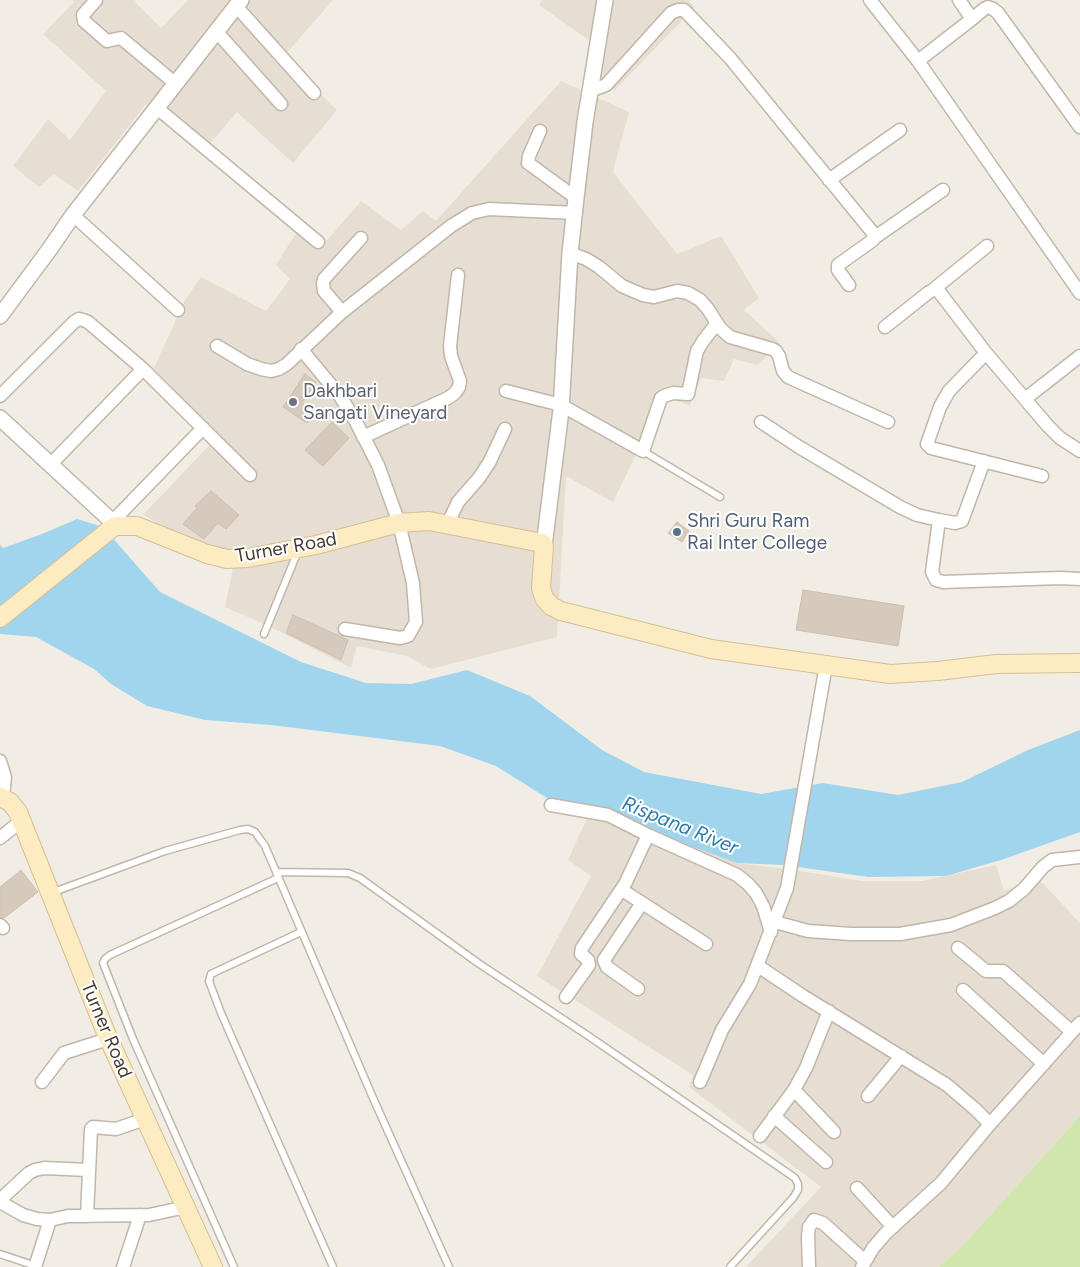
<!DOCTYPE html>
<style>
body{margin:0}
canvas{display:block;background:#f2ede4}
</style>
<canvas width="1080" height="1267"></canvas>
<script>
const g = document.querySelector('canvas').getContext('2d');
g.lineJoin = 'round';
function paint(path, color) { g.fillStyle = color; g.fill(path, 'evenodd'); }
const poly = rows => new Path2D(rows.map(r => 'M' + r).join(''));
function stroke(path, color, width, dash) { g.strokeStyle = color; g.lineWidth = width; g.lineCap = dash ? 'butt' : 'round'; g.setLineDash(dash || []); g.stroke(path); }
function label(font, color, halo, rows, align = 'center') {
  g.font = font + ' Figtree,sans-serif'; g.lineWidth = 4; g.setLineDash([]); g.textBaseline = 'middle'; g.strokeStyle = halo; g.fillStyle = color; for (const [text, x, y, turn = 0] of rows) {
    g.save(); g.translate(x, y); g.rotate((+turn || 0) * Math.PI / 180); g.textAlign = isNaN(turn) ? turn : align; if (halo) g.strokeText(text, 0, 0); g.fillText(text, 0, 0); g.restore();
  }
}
paint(poly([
 [72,0,136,0,135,2,161,28,188,0,333,0,283,57,337,110,293,163,237,112,207,147,146,104,78,191,54,174,39,187,13,166,48,119,70,140,106,91,43,34,74,2],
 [542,0,688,0,695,7,615,90,587,68,590,41,539,5],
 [561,81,629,112,613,172,677,254,721,236,759,298,744,310,780,343,758,365,734,359,724,381,701,378,690,406,665,396,613,502,566,476,557,637,431,669,406,656,357,646,351,668,273,628,225,607,235,558,173,532,143,515,218,436,154,368,185,300,201,277,266,311,290,279,276,265,300,227,323,245,361,201,401,230,423,211,436,221],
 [591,809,619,813,649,831,737,863,794,870,861,881,922,881,996,865,1004,891,1036,876,1080,923,1080,1116,965,1243,939,1267,746,1267,821,1187,689,1087,693,1075,537,976,591,876,568,860]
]), '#e6ded2');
paint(poly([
 [1080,1116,1080,1267,939,1267,965,1243]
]), '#d1e6ad');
paint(poly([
 [77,519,103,527,160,592,301,662,366,683,411,684,467,670,530,696,602,750,644,772,761,794,823,783,898,795,962,782,1028,750,1080,730,1080,832,1004,859,946,876,868,877,784,865,737,863,649,831,619,813,555,803,496,766,440,746,271,725,205,720,147,706,111,684,94,669,36,637,0,634,0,545,3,548,42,534]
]), '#a1d5ee');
const building = poly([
 [305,374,316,382,302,403,314,412,307,423,283,407,305,374],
 [332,422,349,438,323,466,305,450,332,422],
 [211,491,239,515,226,529,218,523,204,539,183,524,197,508,195,506,211,491],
 [677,522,689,531,682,542,668,533,677,522],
 [803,590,904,606,898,646,796,630,803,590],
 [293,615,348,640,341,660,286,633,293,615],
 [21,870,38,892,4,918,0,917,0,887,21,870]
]);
paint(building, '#d6cabd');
stroke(building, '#cebfad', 1);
const service = poly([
 [643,451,720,497],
 [264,634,298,551],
 [276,872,348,873,360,878,478,963,590,1037,795,1178,798,1184,798,1190,793,1198,730,1267],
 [51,893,165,851,240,830,248,829,255,832,265,846,373,1098,449,1267],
 [301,932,211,974,209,981,221,1013,333,1267],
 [0,1254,36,1266],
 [234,1267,133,1039,103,963,105,959,110,955,278,878]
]);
const minor = poly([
 [96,0,83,15,84,21,107,41,121,38,176,84],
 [870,0,918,61],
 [959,0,972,19,984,9,988,7,993,9,998,13,1080,127],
 [236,6,314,93],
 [972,19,918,61,1080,293],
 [216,31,281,104],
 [590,91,606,85,671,13,678,10,684,10,687,13,730,58,873,233,874,238,873,240,838,265,838,270,849,285],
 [157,108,318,242],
 [540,131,529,156,528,163,576,198],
 [829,180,900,130],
 [73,215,178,310],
 [874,238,943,190],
 [570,253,586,259,599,267,622,286,643,295,654,297,677,291,688,293,700,300,708,309,720,328,730,337,772,349,776,351,779,356,783,371,788,377,888,422],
 [934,289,987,246],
 [342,312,324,291,323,283,324,279,361,238],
 [885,327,929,292,937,289,986,353,1047,425,1060,438,1080,451],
 [217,346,247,364,261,369,271,371,279,369,287,364,342,312,451,226,472,213,489,209,576,213],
 [301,349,340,396,355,420,378,465,399,523,413,583,416,622,408,636,400,638,345,629],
 [986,353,949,391,940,407,927,444,931,448,1042,476],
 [506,391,561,405,643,451,661,398,664,396,673,393,688,394,697,351,703,341,717,323],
 [0,396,74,322,79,319,83,320,88,322,143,369,250,475],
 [1025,399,1080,356],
 [761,422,799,447,900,507,917,515,939,520,932,572,936,580,943,582,1060,578,1080,579],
 [363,437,448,398,455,393,459,387,460,381,451,356,450,346,458,275],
 [50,465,143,369],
 [939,520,955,523,962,521,984,461],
 [111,523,203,428],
 [447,525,458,502,479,478,489,463,505,429],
 [0,761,5,777,3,797],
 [551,805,608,815,648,835,737,875,748,884,756,893,763,906,771,932],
 [0,838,21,821],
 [622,890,706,944],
 [775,922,808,931,851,934,900,934,951,925,995,908,1009,901,1024,889,1043,867,1052,860,1080,857],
 [0,925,3,928],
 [958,948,986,971,1003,971,1072,1032],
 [758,966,803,996,947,1085,975,1109,990,1124],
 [638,989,607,967,604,960,642,903],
 [963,990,1044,1064],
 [566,997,589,965,588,960,581,954,582,948,625,884,648,835],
 [42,1082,64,1053,108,1039],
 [700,1082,722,1030,750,984,787,888,826,665],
 [794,1090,834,1132],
 [868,1096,901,1056],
 [774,1116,826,1162],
 [760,1136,794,1090,806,1068,829,1011],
 [857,1188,893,1227],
 [0,1200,29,1173,35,1170,44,1168,88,1170],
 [0,1202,23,1215,37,1219,50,1220,68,1216,149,1215,186,1207],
 [87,1216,91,1129,93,1127,116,1129,145,1119],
 [35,1267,50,1220],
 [123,1267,140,1215],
 [809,1267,808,1236,809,1227,814,1220,823,1223,865,1261],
 [862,1267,873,1248,886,1233,941,1183,990,1124,1080,1023]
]);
const tertiary = poly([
 [0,316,49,250,73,215,241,0],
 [0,418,117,526],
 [544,546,561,410,570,253,576,198,585,122,605,0]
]);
const secondary = poly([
 [0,618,112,528,117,526,137,526,207,554,227,559,248,558,316,545,399,523,429,521,542,543,544,546,541,588,544,598,551,606,561,611,711,649,890,674,938,671,996,664,1080,663],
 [0,797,10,802,18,812,106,1033,213,1267]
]);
stroke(service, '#c0b6aa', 9);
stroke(minor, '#c0b6aa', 15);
stroke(tertiary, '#c0b6aa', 18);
stroke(secondary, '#d4bf97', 20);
stroke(service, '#fff', 6);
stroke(minor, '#fff', 12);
stroke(tertiary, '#fff', 15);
stroke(secondary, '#fdebc2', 18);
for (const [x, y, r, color] of [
 [293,402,5,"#6b7280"],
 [677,532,5,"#5c6f8a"]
]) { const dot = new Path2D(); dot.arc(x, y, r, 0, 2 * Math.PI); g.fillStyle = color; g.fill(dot); stroke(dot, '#fff', 2); }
label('19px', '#5b616d', '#fff', [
 ["Dakhbari",303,391],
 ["Sangati Vineyard",303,413]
], 'left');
label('19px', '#4e5e75', '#fff', [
 ["Shri Guru Ram",687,521],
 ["Rai Inter College",687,543]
], 'left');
label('19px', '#443c34', '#fff', [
 ["Turner Road",286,548,-10],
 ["Turner Road",106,1030,67]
]);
label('italic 20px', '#2e7ca5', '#fff', [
 ["Rispana River",680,826,22]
]);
</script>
